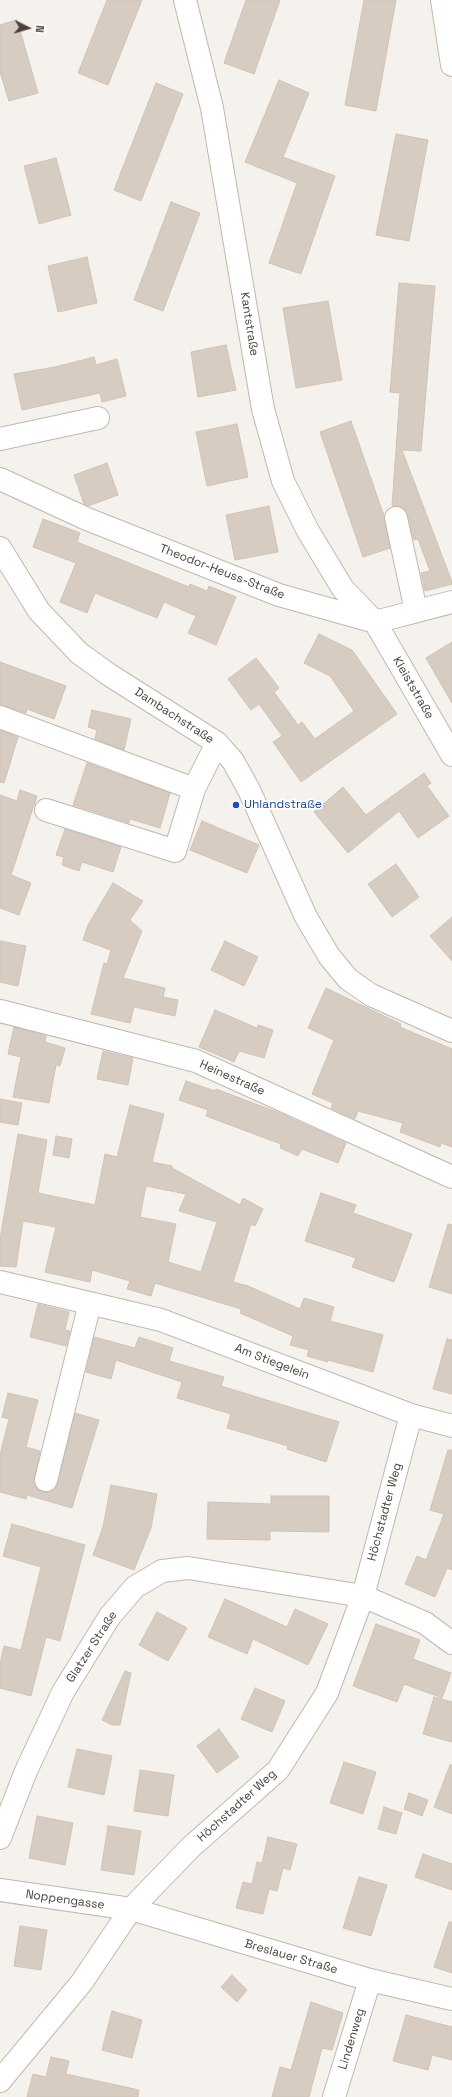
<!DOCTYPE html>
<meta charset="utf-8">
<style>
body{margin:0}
#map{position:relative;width:452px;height:2097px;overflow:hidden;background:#f5f1ec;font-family:"Space Grotesk",sans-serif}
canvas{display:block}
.north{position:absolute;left:8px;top:8px;width:40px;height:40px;-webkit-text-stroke:3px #fff;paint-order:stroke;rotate:95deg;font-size:11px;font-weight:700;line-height:16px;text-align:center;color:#4a413a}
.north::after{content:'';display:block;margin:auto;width:14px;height:18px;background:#4a413a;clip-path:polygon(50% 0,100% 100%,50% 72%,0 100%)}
</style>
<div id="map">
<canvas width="452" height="2097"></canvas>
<div class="north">N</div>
</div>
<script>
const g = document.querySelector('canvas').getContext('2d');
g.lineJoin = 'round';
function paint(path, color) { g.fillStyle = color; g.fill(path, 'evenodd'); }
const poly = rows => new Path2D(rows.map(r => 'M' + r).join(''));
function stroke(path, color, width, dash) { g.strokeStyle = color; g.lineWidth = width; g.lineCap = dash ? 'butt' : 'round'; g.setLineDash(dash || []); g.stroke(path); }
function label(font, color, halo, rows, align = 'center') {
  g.font = font + ' "Space Grotesk",sans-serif'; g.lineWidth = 3.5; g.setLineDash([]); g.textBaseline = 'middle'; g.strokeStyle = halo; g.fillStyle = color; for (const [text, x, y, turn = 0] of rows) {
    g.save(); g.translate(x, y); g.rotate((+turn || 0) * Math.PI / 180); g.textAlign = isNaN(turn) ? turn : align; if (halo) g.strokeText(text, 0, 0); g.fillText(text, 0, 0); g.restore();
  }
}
const building = poly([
 [107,0,142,0,108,85,78,73,107,0],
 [246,0,280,0,254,74,224,63,246,0],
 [364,0,396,0,376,111,345,105,364,0],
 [17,20,38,93,9,101,0,72,0,25,17,20],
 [279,80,309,93,283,157,335,176,301,274,269,263,297,183,245,162,279,80],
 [156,83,183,94,141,201,114,190,156,83],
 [396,134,428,140,409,241,376,235,396,134],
 [56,158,71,215,39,224,24,166,56,158],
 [171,202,200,213,163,311,134,300,171,202],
 [87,257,97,303,58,312,48,266,87,257],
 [399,283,435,286,421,451,402,450,452,582,452,584,425,591,421,573,430,571,418,539,414,540,405,510,399,506,392,506,400,393,390,392,399,283],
 [328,301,342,380,296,388,283,308,328,301],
 [226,345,236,390,198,397,191,352,226,345],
 [94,357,96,365,117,359,126,396,102,402,100,393,22,410,14,374,55,367,94,357],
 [351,421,384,516,390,548,363,557,320,432,351,421],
 [237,424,248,477,207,486,196,432,237,424],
 [107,463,118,495,88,506,84,504,74,475,107,463],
 [269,506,278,552,235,560,226,515,269,506],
 [43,519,80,533,77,542,189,587,190,584,207,591,209,586,236,597,216,645,188,633,196,616,164,602,157,618,95,593,87,613,60,602,76,563,33,547,43,519],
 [319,634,352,650,397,714,301,782,273,742,282,736,259,704,251,710,228,679,256,658,279,688,274,692,298,725,302,722,315,739,354,711,330,676,304,663,319,634],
 [452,642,452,703,426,658,452,642],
 [0,662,66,686,54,719,27,709,26,713,0,705,0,662],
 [92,710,131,719,124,750,95,739,97,730,88,727,92,710],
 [0,730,18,737,4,783,0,782,0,730],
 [87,763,170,793,160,828,130,819,129,823,73,805,87,763],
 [424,773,431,783,427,786,449,816,418,838,399,811,348,853,314,812,343,787,366,815,424,773],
 [20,790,37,796,11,875,31,883,19,915,0,908,0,795,17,801,20,790],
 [202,821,259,845,247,873,190,850,202,821],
 [65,829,121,847,113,872,82,862,79,871,62,865,64,857,56,855,65,829],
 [396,864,419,897,392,917,368,884,396,864],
 [113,883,143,901,130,920,142,931,123,978,165,988,163,997,178,1000,175,1016,134,1007,130,1023,91,1014,104,963,107,964,111,950,83,940,88,925,113,883],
 [452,917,452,961,430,936,452,917],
 [0,941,26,946,18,986,0,982,0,941],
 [225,941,258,957,244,986,211,970,225,941],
 [326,988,401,1024,400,1027,452,1049,452,1147,441,1143,440,1147,400,1132,403,1123,358,1111,355,1119,331,1108,333,1103,312,1094,334,1040,308,1028,326,988],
 [215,1010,257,1028,258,1025,273,1030,264,1058,239,1051,234,1062,199,1047,215,1010],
 [14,1027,46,1036,45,1042,65,1048,60,1066,56,1065,49,1103,13,1097,21,1057,8,1054,14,1027],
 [103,1051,133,1058,128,1085,97,1079,103,1051],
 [186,1081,215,1091,216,1089,277,1112,346,1143,338,1163,302,1149,298,1156,280,1148,281,1144,206,1116,208,1110,179,1100,186,1081],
 [0,1099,22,1103,18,1125,0,1122,0,1099],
 [130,1105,164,1114,152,1162,172,1166,172,1168,240,1205,243,1198,263,1209,255,1226,251,1224,233,1282,248,1286,300,1309,304,1298,334,1307,330,1321,383,1335,373,1372,328,1360,328,1362,307,1356,309,1350,290,1345,293,1336,240,1313,241,1309,155,1283,151,1296,127,1289,130,1281,92,1270,90,1282,45,1272,56,1227,23,1221,16,1267,0,1266,0,1239,18,1134,47,1140,38,1193,95,1205,105,1154,117,1157,130,1105],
 [146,1186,186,1194,179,1211,217,1222,201,1272,168,1262,176,1224,140,1217,146,1186],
 [56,1136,72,1139,69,1158,53,1155,56,1136],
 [321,1193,356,1205,353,1213,412,1234,394,1282,352,1267,356,1258,305,1241,321,1193],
 [448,1224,452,1225,452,1294,429,1287,448,1224],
 [38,1304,69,1312,65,1330,70,1331,66,1346,30,1337,38,1304],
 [94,1337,135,1348,139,1337,173,1348,169,1361,224,1377,221,1386,339,1422,326,1462,287,1449,288,1446,227,1428,231,1414,177,1398,182,1382,116,1360,111,1379,86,1372,94,1337],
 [447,1339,452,1340,452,1394,433,1389,447,1339],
 [8,1393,38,1400,26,1447,40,1451,34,1483,37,1489,43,1492,50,1492,55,1489,58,1483,75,1413,99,1420,72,1508,27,1495,26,1499,0,1492,0,1455,9,1419,2,1417,8,1393],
 [448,1450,452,1450,452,1570,447,1568,435,1597,405,1584,417,1556,426,1560,444,1514,430,1510,448,1450],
 [111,1485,157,1494,151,1528,134,1570,93,1555,103,1527,111,1485],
 [271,1496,329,1496,329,1532,270,1531,270,1540,207,1539,208,1502,271,1504,271,1496],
 [12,1524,85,1545,60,1641,46,1637,31,1696,0,1688,0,1664,4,1646,21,1650,41,1567,3,1556,12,1524],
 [225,1599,287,1627,295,1609,328,1624,308,1665,253,1639,247,1654,208,1637,225,1599],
 [157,1612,187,1628,168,1661,139,1645,157,1612],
 [376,1624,420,1640,413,1659,451,1673,442,1698,404,1684,397,1702,353,1686,376,1624],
 [125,1671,131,1673,120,1725,112,1725,102,1720,125,1671],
 [255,1688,285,1701,272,1732,241,1719,255,1688],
 [434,1697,452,1702,452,1742,423,1734,434,1697],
 [219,1729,239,1757,217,1773,197,1746,219,1729],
 [77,1749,112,1756,104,1795,68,1787,77,1749],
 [344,1762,376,1772,363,1814,330,1803,344,1762],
 [450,1765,452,1765,452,1814,434,1807,450,1765],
 [140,1770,174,1775,168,1816,134,1811,140,1770],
 [409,1793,428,1800,422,1816,404,1809,409,1793],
 [384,1807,402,1813,396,1834,378,1829,384,1807],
 [37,1816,73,1823,65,1865,29,1858,37,1816],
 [108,1826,141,1831,134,1875,101,1870,108,1826],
 [268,1837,297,1844,290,1870,283,1868,277,1891,269,1889,263,1914,236,1908,243,1882,252,1884,257,1862,262,1863,268,1837],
 [423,1854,452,1864,452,1890,415,1877,423,1854],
 [359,1877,387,1885,371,1936,343,1928,359,1877],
 [449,1922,452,1922,452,1973,434,1967,449,1922],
 [20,1926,47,1930,41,1970,14,1966,20,1926],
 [232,1975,247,1990,237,2002,221,1987,232,1975],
 [311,2002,343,2013,332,2050,322,2048,309,2097,272,2097,280,2067,291,2070,311,2002],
 [112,2011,142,2020,132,2058,102,2050,112,2011],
 [406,2015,452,2027,452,2060,432,2055,428,2070,393,2061,406,2015],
 [51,2057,69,2061,66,2074,139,2090,138,2097,27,2097,33,2074,46,2077,51,2057]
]);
paint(building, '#d7ccc2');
stroke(building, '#d1c2b5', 1);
const minor = poly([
 [185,0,212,108,263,409,283,481,308,531,343,589,375,622,452,755],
 [442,0,452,65],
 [0,439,98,418],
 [0,479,87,519,279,595,375,622,452,602],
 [396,518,416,611],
 [0,548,39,611,79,653,108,674,217,743,233,761,249,790,306,917,329,956,348,979,371,995,452,1031],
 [0,717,194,789],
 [46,810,175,851,194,789,217,743],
 [0,1011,196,1061,452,1177],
 [0,1282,161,1320,411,1415,452,1426],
 [46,1480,90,1303],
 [0,1838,26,1771,63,1692,110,1616,135,1587,162,1571,188,1568,363,1596,425,1623,452,1643],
 [0,1890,131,1909,370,1980,452,1999],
 [0,2081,82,1982,131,1909,191,1847,278,1770,327,1693,363,1596,411,1415],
 [334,2097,370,1980]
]);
stroke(minor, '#c1b8af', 24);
stroke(minor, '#fff', 22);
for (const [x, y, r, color] of [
 [236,805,4,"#1a4fb4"]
]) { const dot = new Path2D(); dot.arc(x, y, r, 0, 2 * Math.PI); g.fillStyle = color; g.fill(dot); stroke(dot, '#fff', 1.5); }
label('12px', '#4a413a', '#fff', [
 ["Kantstraße",249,324,81],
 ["Theodor-Heuss-Straße",222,572,21],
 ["Kleiststraße",413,688,60],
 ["Dambachstraße",174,716,33],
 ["Heinestraße",232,1078,24],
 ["Am Stiegelein",272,1362,21],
 ["Höchstadter Weg",385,1512,-75],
 ["Glatzer Straße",92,1647,-57],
 ["Höchstadter Weg",237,1806,-42],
 ["Noppengasse",65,1900,8],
 ["Breslauer Straße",291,1957,16],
 ["Lindenweg",352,2039,-73]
]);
label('12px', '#164399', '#fff', [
 ["Uhlandstraße",244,805]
], 'left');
</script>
